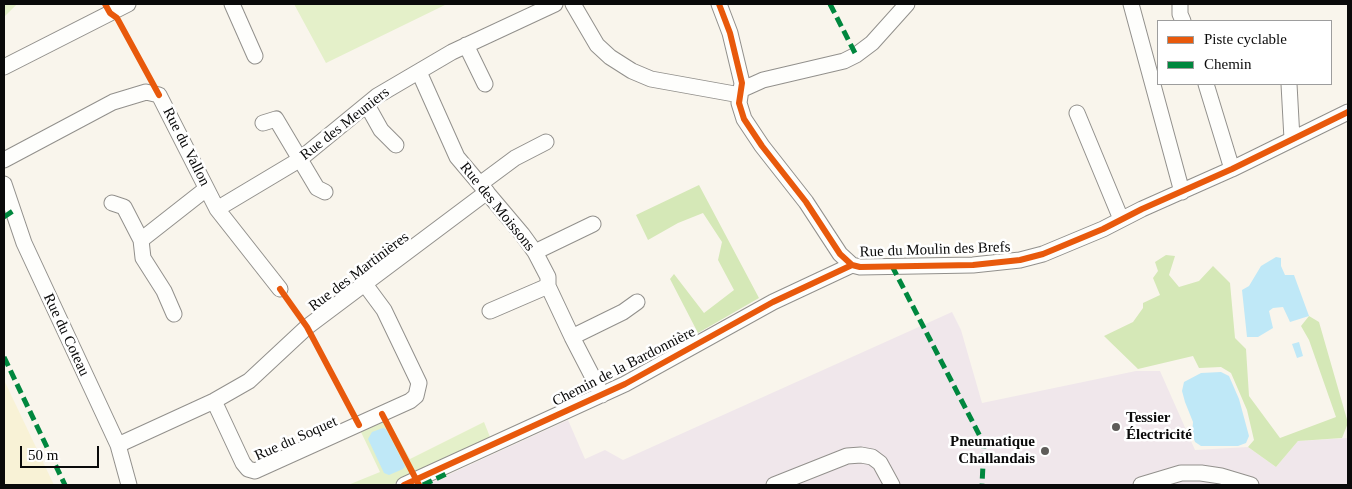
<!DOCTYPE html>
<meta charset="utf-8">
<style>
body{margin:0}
#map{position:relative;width:1352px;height:489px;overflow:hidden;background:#f9f5ec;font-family:Georgia,serif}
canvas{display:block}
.frame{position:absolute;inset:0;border:5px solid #0a0a0a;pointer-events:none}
.legend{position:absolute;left:1157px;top:20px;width:175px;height:65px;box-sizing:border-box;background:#fff;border:1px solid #9d9d9d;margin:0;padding:6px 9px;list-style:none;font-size:15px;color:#0a0a0a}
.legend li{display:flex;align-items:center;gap:10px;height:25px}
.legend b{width:25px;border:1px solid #9d9d9d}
.scale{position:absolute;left:20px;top:446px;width:79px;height:22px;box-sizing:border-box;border:2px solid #0a0a0a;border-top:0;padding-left:6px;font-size:15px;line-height:18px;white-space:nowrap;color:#0a0a0a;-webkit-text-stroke:4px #fff;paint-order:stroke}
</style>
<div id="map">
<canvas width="1352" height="489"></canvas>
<div class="frame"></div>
<ul class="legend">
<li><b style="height:6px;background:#e8590c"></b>Piste cyclable</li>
<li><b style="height:6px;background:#00873e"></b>Chemin</li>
</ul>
<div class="scale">50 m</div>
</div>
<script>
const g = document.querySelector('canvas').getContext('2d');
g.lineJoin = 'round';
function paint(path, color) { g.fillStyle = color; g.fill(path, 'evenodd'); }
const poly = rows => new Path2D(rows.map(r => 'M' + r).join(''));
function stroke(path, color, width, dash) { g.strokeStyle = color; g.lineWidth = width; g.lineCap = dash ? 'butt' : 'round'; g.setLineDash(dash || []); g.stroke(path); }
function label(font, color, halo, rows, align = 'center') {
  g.font = font + ' Georgia,serif'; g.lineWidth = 5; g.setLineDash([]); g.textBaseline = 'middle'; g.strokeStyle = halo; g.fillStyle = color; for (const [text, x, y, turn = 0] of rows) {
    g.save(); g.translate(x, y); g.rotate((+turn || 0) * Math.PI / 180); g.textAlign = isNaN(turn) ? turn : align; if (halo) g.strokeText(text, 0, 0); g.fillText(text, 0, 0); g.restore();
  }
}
paint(poly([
 [952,312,961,330,982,403,1136,371,1160,371,1195,450,1248,447,1276,467,1298,441,1348,438,1348,485,426,485,568,420,585,459,605,450,623,460]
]), '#f0e7eb');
paint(poly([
 [4,380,54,485,4,485]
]), '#f8f2d6');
paint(poly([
 [4,4,17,4,4,17],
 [294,4,447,4,326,63],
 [388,420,410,459,484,422,490,437,392,485,348,485,380,472,361,432]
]), '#e4f0c9');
paint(poly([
 [699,185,759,298,698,333,670,279,674,274,704,313,734,290,718,260,722,242,703,213,678,223,648,240,636,215],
 [1166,255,1175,256,1169,275,1179,287,1199,281,1213,266,1230,283,1235,338,1246,349,1249,396,1280,438,1336,417,1309,340,1301,326,1309,316,1319,322,1348,423,1342,438,1298,441,1276,467,1248,447,1254,440,1247,410,1231,373,1221,367,1199,368,1193,356,1138,369,1104,336,1133,322,1143,308,1143,303,1160,295,1153,278,1158,271,1155,262]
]), '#d5e8b7');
paint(poly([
 [1276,257,1281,258,1281,266,1285,275,1294,275,1309,316,1290,322,1283,307,1273,308,1269,311,1273,328,1258,337,1247,337,1242,290,1249,286,1261,266],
 [1299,342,1303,356,1297,358,1292,344],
 [1221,372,1229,376,1239,399,1249,436,1246,443,1238,446,1201,446,1195,442,1192,434,1193,422,1185,402,1182,391,1184,382,1201,373],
 [383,428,386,429,405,466,403,469,389,475,384,473,368,439,372,432]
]), '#bfe8f7');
const minor = poly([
 [232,4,255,56],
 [573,4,597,45,610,57,632,71,651,79,740,95],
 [719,4,730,33,742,83,739,103,744,119,762,146,806,202,840,254,852,265,860,267,973,265,1020,260,1043,254,1103,229,1142,209,1232,169,1348,112],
 [1131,4,1182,192],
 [1180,4,1180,14,1183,21],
 [466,45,485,84],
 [4,67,128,4],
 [419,72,457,157,522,234,535,252,548,277,548,286,572,337,602,395],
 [1206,84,1232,169],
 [1289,84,1292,139],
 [743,89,763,80,844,61,856,55,872,43,907,4],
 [367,105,381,130,396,145],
 [1077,113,1121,219],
 [263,123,276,119,317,188,325,192],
 [4,160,113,102,146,92,159,95,217,209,280,289],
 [4,184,24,243,118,445,129,485],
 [480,184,515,158,546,142],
 [112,203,124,207,141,240,206,189],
 [217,209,299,160,377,96,452,52,555,4],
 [141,240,143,258,164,291,174,314],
 [535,252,593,224],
 [490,311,548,286],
 [572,337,623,312,637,302],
 [214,401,243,463,248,469,255,471,410,401,416,396,419,383,384,310,364,283],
 [118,445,214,401,249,381,307,327,487,192],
 [404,485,625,384,773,302,852,265],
 [774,485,847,456,861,455,872,457,880,463,892,485],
 [1141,485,1181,473,1201,473,1221,476,1251,485]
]);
stroke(minor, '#92908c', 17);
stroke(minor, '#fefefc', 15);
stroke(poly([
 [830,4,856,55],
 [4,217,13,211],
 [892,266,984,444,982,485],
 [4,357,65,485],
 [423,485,450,472]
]), '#00873e', 5, [10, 5]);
stroke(poly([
 [105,4,110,13,117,18,159,95],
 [719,4,730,33,742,83,739,103,744,119,762,146,806,202,840,254,852,265,860,267,973,265,1020,260,1043,254,1103,229,1142,209,1232,169,1348,112],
 [280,289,307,327,359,425],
 [382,414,419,485],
 [404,485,625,384,773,302,852,265]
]), '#e8590c', 6);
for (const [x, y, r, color] of [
 [1116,427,5,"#5e5c59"],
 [1045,451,5,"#5e5c59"]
]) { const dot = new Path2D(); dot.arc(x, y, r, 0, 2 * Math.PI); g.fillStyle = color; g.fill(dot); stroke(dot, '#fff', 2); }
label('15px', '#0a0a0a', '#fff', [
 ["Rue des Meuniers",345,124,-38],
 ["Rue du Vallon",186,147,63],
 ["Rue des Moissons",497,207,51],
 ["Rue du Moulin des Brefs",935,250,-2],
 ["Rue des Martinières",359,272,-37],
 ["Rue du Coteau",66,335,65],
 ["Chemin de la Bardonnière",624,367,-27],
 ["Rue du Soquet",296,439,-24]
]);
label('bold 15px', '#0a0a0a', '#fff', [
 ["Tessier",1126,418],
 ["Électricité",1126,435],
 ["Pneumatique",1035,442,"right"],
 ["Challandais",1035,459,"right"]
], 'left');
</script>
